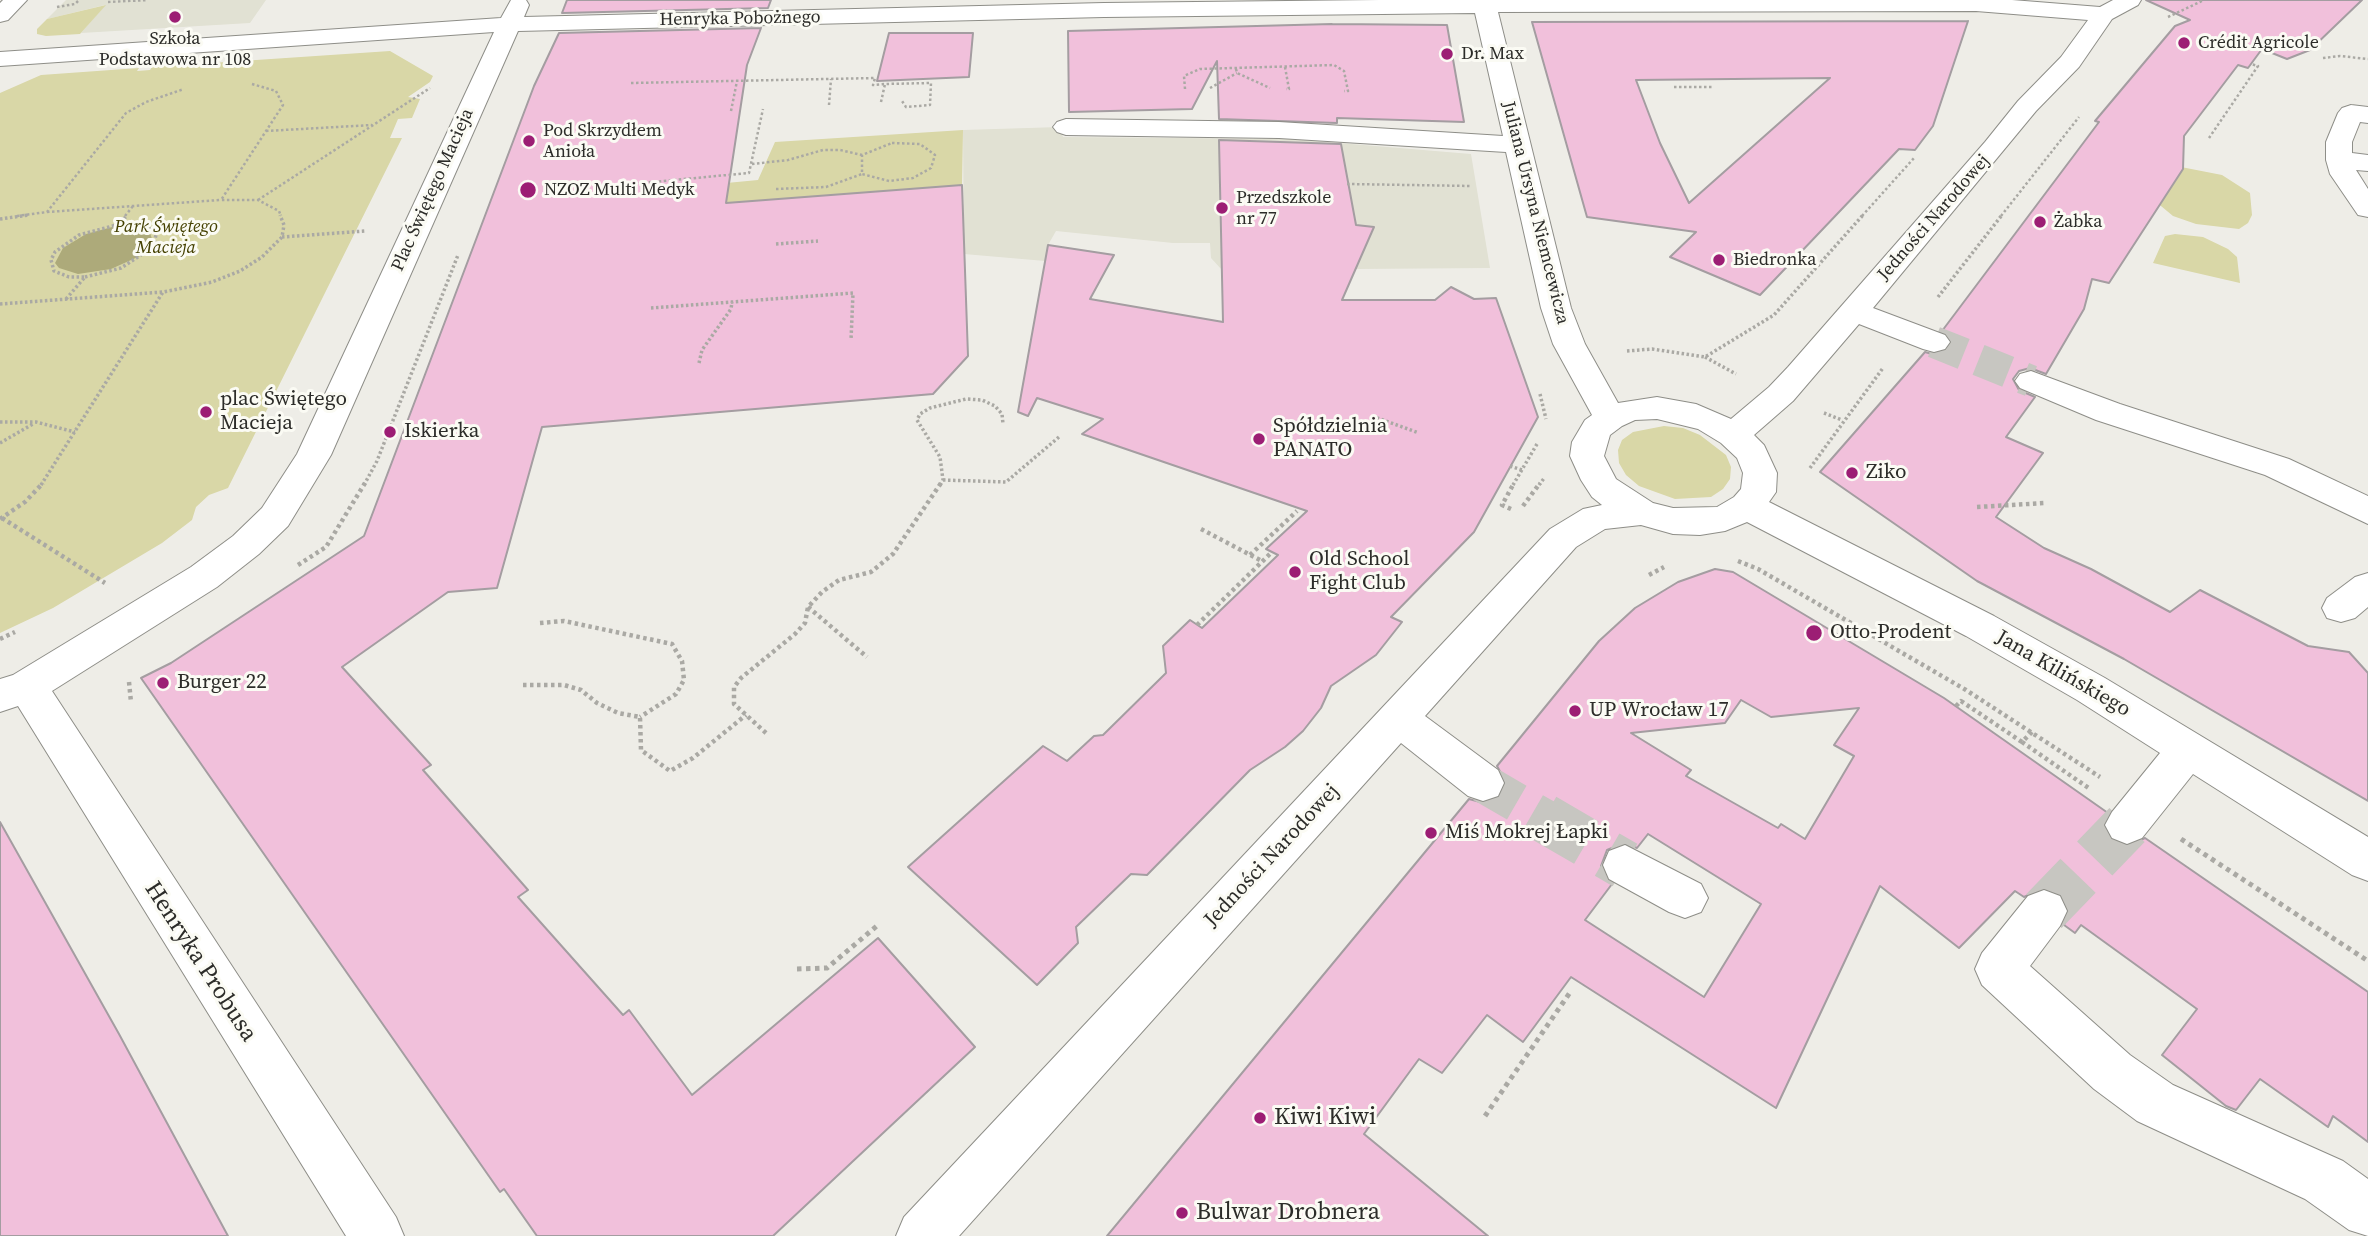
<!DOCTYPE html>
<meta charset="utf-8">
<style>
body{margin:0}
canvas{display:block;background:#eeede7}
</style>
<canvas width="2368" height="1236"></canvas>
<script>
const g = document.querySelector('canvas').getContext('2d');
g.lineJoin = 'round';
function paint(path, color) { g.fillStyle = color; g.fill(path, 'evenodd'); }
const poly = rows => new Path2D(rows.map(r => 'M' + r).join(''));
function stroke(path, color, width, dash) { g.strokeStyle = color; g.lineWidth = width; g.lineCap = dash ? 'butt' : 'round'; g.setLineDash(dash || []); g.stroke(path); }
function label(font, color, halo, rows, align = 'center') {
  g.font = font + ' "Source Serif 4",serif'; g.lineWidth = 6; g.setLineDash([]); g.textBaseline = 'middle'; g.strokeStyle = halo; g.fillStyle = color; for (const [text, x, y, turn = 0] of rows) {
    g.save(); g.translate(x, y); g.rotate((+turn || 0) * Math.PI / 180); g.textAlign = isNaN(turn) ? turn : align; if (halo) g.strokeText(text, 0, 0); g.fillText(text, 0, 0); g.restore();
  }
}
paint(poly([
 [66,0,266,0,250,23,81,33,105,5,47,19],
 [1060,127,1063,137,1291,139,1471,154,1490,268,1222,270,1211,258,1210,243,1173,243,1056,231,1048,245,1045,261,964,254,963,130]
]), '#e1e1d3');
paint(poly([
 [106,5,80,34,46,36,37,34,37,29,47,19],
 [390,51,433,76,430,82,408,97,420,99,412,118,398,119,390,138,402,138,228,488,209,495,196,507,192,520,162,543,53,608,0,633,0,93,41,75,139,68,137,71,150,70,152,67],
 [963,130,962,185,712,204,716,184,758,180,775,142],
 [2181,167,2222,175,2250,193,2252,215,2248,223,2239,229,2196,224,2173,216,2155,201],
 [2175,234,2203,237,2228,249,2237,257,2240,283,2153,263,2165,236],
 [1664,426,1683,428,1700,435,1726,455,1731,467,1730,479,1723,489,1711,497,1675,499,1639,486,1626,475,1619,463,1618,450,1622,440,1633,432]
]), '#d9d7a7');
paint(poly([
 [116,226,142,228,150,233,152,239,149,247,140,256,111,269,78,274,59,268,55,263,63,248,86,234]
]), '#adaa7a');
const building = poly([
 [567,0,771,0,768,8,562,13,567,0],
 [2146,0,2362,0,2310,50,2287,59,2262,49,2248,68,2238,65,2184,136,2183,169,2109,283,2092,279,2084,309,2046,374,2030,368,2019,371,2013,379,2019,390,2035,397,2006,437,2043,453,1996,517,2044,548,2091,569,2170,612,2200,590,2308,646,2349,652,2368,673,2368,801,2124,659,1977,581,1820,472,1925,352,1935,355,1947,351,1953,342,1947,333,1942,331,2099,122,2095,121,2175,26,2190,20,2146,0],
 [1968,21,1933,126,1915,150,1899,149,1760,295,1670,257,1696,232,1587,217,1532,22,1968,21],
 [1830,78,1689,203,1660,143,1636,80,1830,78],
 [1332,24,1447,25,1464,122,1337,118,1337,123,1219,119,1217,61,1192,109,1069,112,1068,31,1332,24],
 [761,28,747,65,726,203,962,185,968,356,933,394,542,427,497,588,448,592,342,667,431,765,423,770,528,890,518,897,623,1015,629,1010,692,1095,878,938,975,1047,773,1236,537,1236,504,1189,500,1192,141,678,171,663,364,536,534,86,559,33,761,28],
 [889,33,973,33,969,77,877,81,889,33],
 [1219,140,1341,144,1356,225,1374,227,1342,300,1435,300,1451,287,1474,299,1496,298,1538,417,1474,532,1391,617,1402,622,1376,655,1331,686,1321,708,1303,731,1285,747,1250,770,1147,875,1131,874,1105,899,1076,927,1078,943,1037,985,908,867,1043,746,1067,761,1094,736,1103,735,1166,673,1163,646,1190,620,1202,628,1278,555,1266,549,1307,511,1082,434,1103,419,1037,398,1028,416,1018,412,1048,245,1114,255,1090,299,1223,322,1219,140],
 [1715,569,1733,572,1944,698,2108,813,2103,826,2111,840,2128,846,2145,838,2368,992,2368,1142,2333,1116,2328,1127,2260,1079,2236,1110,2226,1106,2162,1055,2197,1009,2081,925,2075,933,2064,925,2069,910,2061,894,2043,888,2024,897,2015,891,1959,948,1880,886,1776,1108,1571,977,1523,1042,1487,1015,1442,1073,1419,1059,1364,1134,1488,1236,1107,1236,1469,799,1484,803,1500,797,1506,782,1497,766,1599,641,1635,608,1678,582,1715,569],
 [1741,700,1771,717,1859,708,1834,745,1854,756,1805,839,1781,824,1778,828,1686,776,1691,770,1631,733,1725,723,1741,700],
 [1648,834,1761,904,1704,997,1585,920,1612,884,1607,880,1601,866,1607,850,1624,843,1637,848,1648,834],
 [0,822,119,1034,228,1236,0,1236,0,822]
]);
paint(building, '#f1c0db');
stroke(building, '#a49da1', 2);
stroke(poly([
 [1934,342,2031,381]
]), '#c7c6c1', 32, [32, 16]);
stroke(poly([
 [1483,783,1547,820]
]), '#c7c6c1', 39, [39, 19]);
stroke(poly([
 [1544,818,1625,865],
 [2044,911,2127,825]
]), '#c7c6c1', 49, [49, 24]);
const minor = poly([
 [3,0,27,0,8,20,0,22,0,3,3,0],
 [511,0,526,0,529,5,524,17,1104,3,1379,0,2012,0,2100,7,2113,0,2141,0,2138,5,2112,19,2079,67,2036,111,1873,308,1945,335,1950,342,1945,349,1934,352,1923,349,1859,324,1793,401,1754,435,1764,445,1777,473,1776,492,1769,502,1994,616,2105,678,2368,837,2368,881,2352,875,2193,774,2142,838,2127,844,2112,838,2105,825,2112,812,2160,753,2077,700,1966,636,1747,522,1725,531,1700,535,1673,534,1641,525,1605,529,1576,547,1425,716,1498,770,1504,783,1498,796,1483,801,1468,796,1401,743,959,1236,896,1236,904,1217,1550,529,1583,509,1602,505,1592,497,1581,480,1570,456,1572,442,1585,420,1592,415,1553,344,1541,308,1506,152,1279,138,1066,135,1057,132,1053,127,1057,122,1066,119,1279,122,1503,136,1475,13,1104,17,518,31,331,455,288,526,259,554,217,587,52,691,396,1217,404,1236,346,1236,18,706,0,712,0,679,13,675,191,567,233,536,262,508,297,454,494,32,0,66,0,52,501,18,511,0],
 [1976,11,2088,20,2061,57,2018,101,1985,142,1788,367,1769,387,1731,419,1696,404,1657,397,1618,403,1585,344,1571,308,1498,12,1976,11],
 [1657,419,1698,429,1721,443,1737,458,1743,473,1741,489,1734,497,1717,507,1673,508,1653,503,1616,479,1604,456,1610,435,1622,426,1635,420,1657,419],
 [2351,105,2368,107,2368,123,2360,122,2352,142,2352,153,2368,155,2368,171,2356,170,2368,189,2368,217,2358,215,2330,174,2326,160,2326,142,2338,113,2342,108,2351,105],
 [2031,371,2120,404,2289,459,2368,496,2368,524,2265,475,2096,420,2020,388,2015,381,2020,374,2031,371],
 [2368,573,2368,607,2355,618,2341,622,2327,618,2322,608,2327,598,2355,577,2368,573],
 [1625,845,1701,884,1708,898,1701,912,1685,918,1669,912,1609,879,1603,865,1609,851,1625,845],
 [2044,890,2060,896,2067,911,2060,926,2030,966,2130,1055,2173,1085,2343,1161,2368,1179,2368,1236,2349,1230,2305,1199,2137,1121,2094,1089,1982,985,1975,969,1982,953,2028,896,2044,890]
]);
stroke(minor, '#8e8e88', 2);
stroke(poly([
 [108,2,148,0],
 [57,7,75,4,79,0],
 [2168,17,2204,0],
 [2323,58,2340,56,2368,59],
 [1285,67,1289,89,1286,89],
 [1236,69,1237,73,1270,88],
 [631,83,875,78,873,85,885,84],
 [252,84,276,91,283,105,221,200,258,200,279,211,281,216],
 [1674,87,1714,87],
 [1210,88,1237,73],
 [1185,89,1184,76,1200,69,1334,65,1344,71,1348,91,1344,91],
 [881,102,885,84,931,83,930,105,906,107,902,101],
 [829,105,831,79],
 [731,111,737,81],
 [266,131,372,125],
 [2209,138,2258,66,2251,64],
 [892,143,920,144,935,155,931,168,913,178,889,181,862,174,862,155,892,143],
 [752,164,788,160,823,150,840,150,862,155],
 [1347,184,1472,186],
 [609,186,749,173,763,109],
 [776,189,826,187,862,174],
 [258,200,430,88],
 [47,212,220,200],
 [17,216,47,212,126,113,146,102,184,89],
 [125,216,133,206],
 [1862,216,1914,158],
 [2001,216,2079,117]
]), '#aaa9a4', 2.5, [2.5, 2.5]);
stroke(poly([
 [0,219,29,215],
 [282,237,365,231],
 [776,244,818,241],
 [85,277,121,268,153,247,156,235,151,229,120,224],
 [1938,297,2002,215],
 [66,299,85,277,69,277,54,271,51,260,55,252,79,235,120,224,127,215],
 [0,304,163,292],
 [651,308,853,293,851,340],
 [1627,351,1652,349,1705,357,1774,315,1863,215],
 [1705,357,1736,374],
 [699,363,702,350,731,309,732,302],
 [1540,394,1546,419],
 [1824,413,1842,420],
 [1372,416,1419,433],
 [0,422,36,422,75,432],
 [0,443,33,424],
 [1510,466,1522,470],
 [1810,468,1883,368],
 [943,480,1006,482,1059,437],
 [41,485,163,292,212,282,240,271,262,257,282,237,284,225,280,215],
 [364,485,377,461,458,255],
 [940,485,943,480,940,457,917,420,920,414,930,408,966,399,982,400,995,406,1002,414,1003,424],
 [1513,485,1537,444],
 [1539,485,1545,477]
]), '#aaa9a4', 3.5, [2.5, 2.5]);
stroke(poly([
 [1523,506,1540,483],
 [1977,507,2045,503],
 [1511,509,1502,505,1514,483],
 [2,518,105,583],
 [0,519,25,502,43,483],
 [1201,529,1262,561],
 [1250,555,1297,511],
 [1738,561,1758,569,1966,690,2100,777],
 [298,565,326,547,365,483],
 [1649,575,1664,567],
 [808,607,867,657],
 [540,623,564,621,672,644,682,661,684,680,676,694,640,717],
 [1197,625,1272,552],
 [0,639,15,632],
 [129,682,131,702],
 [523,685,564,685,581,690,597,703,618,713,640,717,641,750,670,771,693,758,746,715],
 [1956,706,1961,701,2022,742],
 [2032,732,2022,742,2090,789],
 [766,733,734,704,734,687,741,678,795,634,805,623,808,607,822,592,839,580,871,572,893,554,941,483]
]), '#aaa9a4', 4.5, [3.5, 3.5]);
stroke(poly([
 [2181,839,2368,961],
 [797,969,827,968,878,925],
 [1485,1116,1571,991]
]), '#aaa9a4', 5, [4.5, 4.5]);
paint(minor, '#fff');
for (const [x, y, r, color] of [
 [175,17,7,"#9c1e74"],
 [2184,43,7,"#9c1e74"],
 [1447,54,7,"#9c1e74"],
 [529,141,7,"#9c1e74"],
 [528,190,9,"#9c1e74"],
 [1222,208,7,"#9c1e74"],
 [2040,222,7,"#9c1e74"],
 [1719,260,7,"#9c1e74"],
 [206,412,7,"#9c1e74"],
 [390,432,7,"#9c1e74"],
 [1259,439,7,"#9c1e74"],
 [1852,473,7,"#9c1e74"],
 [1295,572,7,"#9c1e74"],
 [1814,633,9,"#9c1e74"],
 [163,683,7,"#9c1e74"],
 [1575,711,7,"#9c1e74"],
 [1431,833,7,"#9c1e74"],
 [1260,1118,7,"#9c1e74"],
 [1182,1213,7,"#9c1e74"]
]) { const dot = new Path2D(); dot.arc(x, y, r, 0, 2 * Math.PI); g.fillStyle = color; g.fill(dot); stroke(dot, '#fbfbf4', 2.5); }
label('18px', '#2c2c29', '#fbfbf4', [
 ["Henryka Pobożnego",740,19,-1],
 ["Plac Świętego Macieja",433,190,-66],
 ["Juliana Ursyna Niemcewicza",1535,213,76],
 ["Jedności Narodowej",1934,218,-49]
]);
label('18px', '#2c2c29', '#fbfbf4', [
 ["Szkoła",175,39,"center"],
 ["Podstawowa nr 108",175,60,"center"],
 ["Crédit Agricole",2198,43],
 ["Dr. Max",1461,54],
 ["Pod Skrzydłem",543,131],
 ["Anioła",543,152],
 ["NZOZ Multi Medyk",544,190],
 ["Przedszkole",1236,198],
 ["nr 77",1236,219],
 ["Żabka",2054,222],
 ["Biedronka",1733,260]
], 'left');
label('italic 18px', '#444001', '#fbfbf4', [
 ["Park Świętego",166,227],
 ["Macieja",166,248]
]);
label('21px', '#2c2c29', '#fbfbf4', [
 ["plac Świętego",220,400],
 ["Macieja",220,424],
 ["Spółdzielnia",1273,427],
 ["PANATO",1273,451],
 ["Iskierka",404,432],
 ["Ziko",1866,473],
 ["Old School",1309,560],
 ["Fight Club",1309,584],
 ["Otto-Prodent",1830,633],
 ["Burger 22",177,683],
 ["UP Wrocław 17",1589,711],
 ["Miś Mokrej Łapki",1445,833]
], 'left');
label('21px', '#2c2c29', '#fbfbf4', [
 ["Jana Kilińskiego",2063,674,30],
 ["Jedności Narodowej",1272,856,-47]
]);
label('24px', '#2c2c29', '#fbfbf4', [
 ["Henryka Probusa",200,962,57]
]);
label('24px', '#2c2c29', '#fbfbf4', [
 ["Kiwi Kiwi",1274,1118],
 ["Bulwar Drobnera",1196,1213]
], 'left');
</script>
